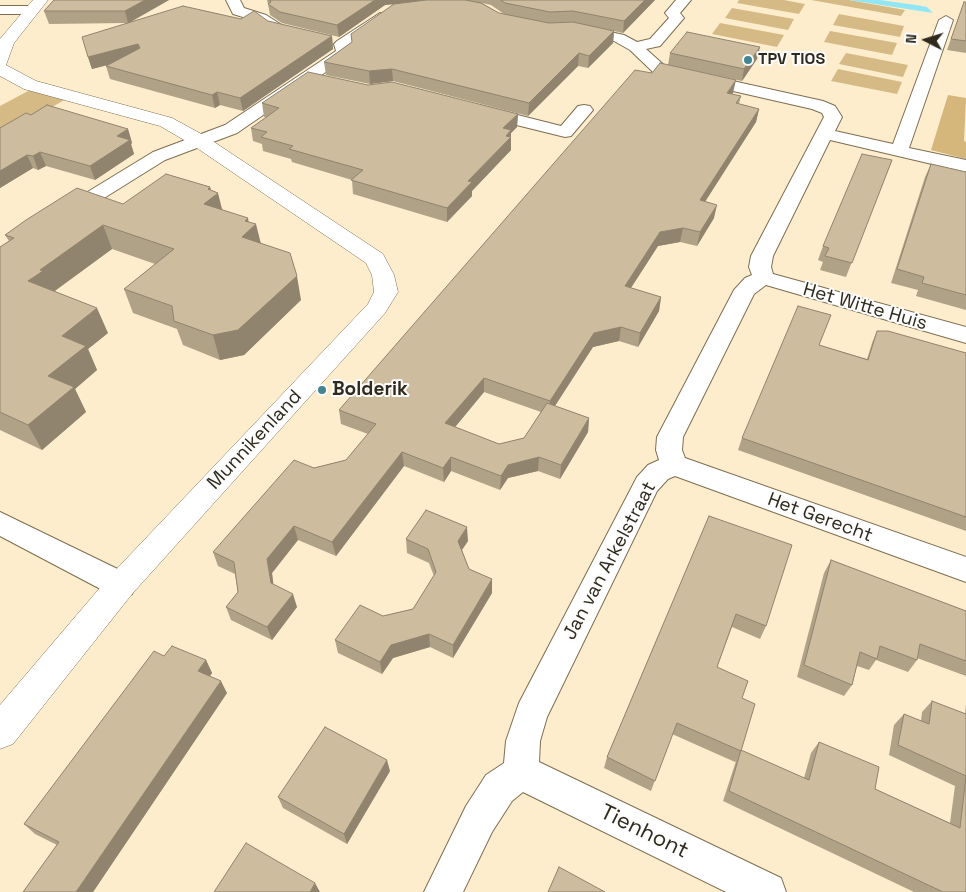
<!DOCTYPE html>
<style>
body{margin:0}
#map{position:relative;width:966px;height:892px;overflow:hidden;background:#feedcd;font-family:"Space Grotesk",sans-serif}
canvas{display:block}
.north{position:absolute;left:901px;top:15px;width:50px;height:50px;-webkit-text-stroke:4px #fcfcfc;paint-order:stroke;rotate:275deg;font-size:14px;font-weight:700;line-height:20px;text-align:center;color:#302a1d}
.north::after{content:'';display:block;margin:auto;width:18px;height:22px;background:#302a1d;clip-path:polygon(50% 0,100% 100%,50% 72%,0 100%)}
</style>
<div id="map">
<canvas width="966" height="892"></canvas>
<div class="north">N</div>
</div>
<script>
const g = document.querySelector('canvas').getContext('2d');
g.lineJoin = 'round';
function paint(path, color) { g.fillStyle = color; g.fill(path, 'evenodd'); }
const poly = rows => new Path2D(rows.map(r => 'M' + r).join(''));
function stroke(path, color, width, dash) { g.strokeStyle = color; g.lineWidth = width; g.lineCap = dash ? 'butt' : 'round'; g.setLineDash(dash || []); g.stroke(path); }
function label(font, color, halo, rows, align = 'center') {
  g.font = font + ' "Space Grotesk",sans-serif'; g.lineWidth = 4; g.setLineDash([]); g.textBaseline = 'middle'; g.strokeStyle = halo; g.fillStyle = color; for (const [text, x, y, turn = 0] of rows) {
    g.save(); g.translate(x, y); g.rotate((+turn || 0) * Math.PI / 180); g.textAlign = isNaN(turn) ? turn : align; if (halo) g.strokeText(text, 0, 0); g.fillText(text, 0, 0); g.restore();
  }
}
paint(poly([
 [739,0,784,0,805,4,799,14,737,3],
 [811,0,849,0,905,10,901,16],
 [732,8,794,19,788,30,725,18],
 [839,14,904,26,900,37,833,25],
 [720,23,784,35,777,47,712,34],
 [830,31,897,43,892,55,824,42],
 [846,53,908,65,903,77,839,64],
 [838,69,902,82,897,94,831,81],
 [30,90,66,99,0,137,0,106]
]), '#d5ba85');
paint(poly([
 [948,95,966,98,964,141,966,142,966,159,931,150]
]), '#d5b67b');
paint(poly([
 [849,0,880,0,916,5,927,7,933,13]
]), '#91e6f5');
const minor = poly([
 [226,0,240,0,244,8,266,15,288,29,281,33,276,32,256,21,233,14,226,0],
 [676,0,691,0,680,13,684,18,660,46,646,49,665,66,823,101,835,106,842,117,835,131,893,144,939,20,946,16,953,20,909,148,966,160,966,172,830,140,773,256,771,267,773,274,966,327,966,343,766,285,754,294,683,437,682,450,685,458,966,557,966,582,675,476,668,479,657,491,547,717,540,741,539,762,781,878,786,892,726,892,523,792,512,801,492,832,463,892,424,892,466,806,486,775,504,763,506,741,519,703,637,477,648,465,659,460,656,450,657,437,734,290,745,278,752,275,749,267,751,256,824,117,822,113,812,109,654,73,630,50,614,41,574,32,572,29,579,25,624,35,637,42,650,39,669,18,665,13,676,0],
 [0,6,32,6,39,10,32,14,0,14,0,6],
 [380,13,385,14,387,17,385,20,350,45,352,53,349,56,237,133,165,160,72,218,65,220,58,218,55,214,58,210,153,152,225,125,336,51,334,44,337,41,380,13],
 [584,105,590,106,593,110,571,136,565,137,476,115,473,111,476,107,482,106,561,126,578,106,584,105],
 [0,512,132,576,136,585,132,594,121,598,110,594,0,536,0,512]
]);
const tertiary = poly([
 [33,0,48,0,14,43,6,65,36,81,172,118,205,136,383,254,394,275,398,292,385,313,132,594,13,744,0,749,0,705,110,576,368,304,374,292,372,275,366,263,191,144,160,126,24,89,0,76,0,39,33,0]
]);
stroke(minor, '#7d6e51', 2);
stroke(tertiary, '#7d6e51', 1);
paint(minor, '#fff');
paint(tertiary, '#fff');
paint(poly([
 [54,0,169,0,131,22,241,19,268,21,332,36,333,49,243,111,220,105,215,108,110,79,106,66,108,65,92,69,88,57,126,23,49,24,44,11],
 [267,0,655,0,623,33,614,31,613,43,588,68,578,66,528,116,393,81,370,84,326,75,324,62,352,42,393,4,385,5,339,37,282,23,270,15,268,4],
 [482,3,491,5,504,14,499,13],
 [964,2,966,2,966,53,947,50],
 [670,53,757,59,742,81,668,65],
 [368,85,518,114,517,127,511,133,511,150,472,191,472,196,447,222,353,194,352,180,292,162,291,159,263,151,262,144,253,141,251,128,266,117,264,117,262,103],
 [733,93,732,95,741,96,739,104,759,109,756,122,705,202,714,218,697,246,680,242,658,246,631,288,661,297,659,311,638,347,619,341,593,347,555,406,589,418,588,432,560,479,538,471,508,478,500,490,451,471,444,482,404,466,336,556,298,540,272,573,273,585,297,607,272,640,231,620,226,607,238,592,235,574,218,566,213,552,314,468,346,460,368,434,341,424,339,410],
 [484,392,541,412,524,438,499,444,455,427],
 [31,115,128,129,132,143,131,144,134,154,95,180,46,166,38,170,33,168,0,188,0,128],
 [892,160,846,277,820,270,823,262,818,260,823,246],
 [931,164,966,172,966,310,916,296,918,290,891,283,925,177],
 [210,187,211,191,223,210,249,222,261,243,301,300,244,355,220,360,183,345,177,329,133,313,124,289,155,264,112,249,55,291,108,333,88,349,97,370,75,389,86,412,42,450,0,430,0,247,9,241,5,235,123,204],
 [877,331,966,353,966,531,738,450,742,438,819,345,867,359,872,343],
 [709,516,766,626,760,639,732,627,717,667,742,698,741,751,804,778,811,753,819,742,875,789,950,823,955,786,889,755,894,725,904,714,921,721,922,712,932,701,965,714,966,704,966,892,914,892,723,801,736,761,735,762,672,734,651,791,604,768,607,757],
 [406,539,468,541,462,550,469,569,492,579,492,593,453,658,430,647,393,658,382,674,338,653,335,640,383,616,413,609,434,576,429,563,407,553],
 [831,560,966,611,966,676,917,658,917,660,908,672,876,660,869,670,857,666,852,685,844,696,797,677,824,573],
 [164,656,206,660,212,673,210,676,227,693,93,892,23,892,57,845,35,834,24,824],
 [390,771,347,844,283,808,278,797]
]), '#b0a287');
paint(poly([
 [145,0,169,0,128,23,125,11],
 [375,0,437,0,385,5,339,37,337,25],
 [645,0,655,0,623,33,624,21],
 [614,31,613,43,588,68,589,56],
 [332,36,333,49,243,111,240,98],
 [138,44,142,56,92,69,88,57],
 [760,47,757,59,742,81,744,69],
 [579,53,578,66,528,116,529,103],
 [392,69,393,81,370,84,369,71],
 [736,80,733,93,724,106,727,93],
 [217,92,220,105,215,108,212,95],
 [759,109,756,122,697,214,700,200],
 [518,114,517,127,511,133,511,150,472,191,472,196,447,222,447,208,468,181,503,128],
 [128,129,132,143,131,144,134,154,95,180,90,166,117,136],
 [40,152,46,166,38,170,33,156],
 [27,155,33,168,0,188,0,171],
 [210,187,213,197,218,193,224,217,204,204,208,189],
 [717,205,714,218,697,246,700,232],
 [248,218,250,229,256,224,262,248,242,237,245,221],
 [103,225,112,249,53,292,28,281,40,270],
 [683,228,680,242,658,246,623,300,625,286,660,232],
 [297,276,301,300,244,355,220,360,213,335],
 [661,297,659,311,638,347,640,333],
 [97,308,108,333,88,349,97,370,75,389,86,412,42,450,28,425,48,376,62,336],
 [621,327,619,341,593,347,549,415,550,401,594,333],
 [484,378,484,392,446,438,445,423],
 [589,418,588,432,560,479,561,465],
 [402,452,404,466,336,556,332,542],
 [451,457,451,471,444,482,443,468],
 [539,457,538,471,508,478,500,490,501,476,508,465],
 [294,526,298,540,272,573,275,596,271,583,267,559],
 [467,527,468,541,459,554,458,541],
 [492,579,492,593,453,658,453,645],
 [293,594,297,607,272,640,267,627],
 [429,634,430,647,393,658,382,674,380,662,391,645],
 [206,660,212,673,205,683,198,671],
 [221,681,227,693,93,892,76,892],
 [387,760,390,771,347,844,344,834],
 [315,883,320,892,310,892]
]), '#90846e');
const building = poly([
 [54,0,145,0,125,11,44,11,54,0],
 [270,0,375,0,337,25,280,12,268,4,271,2,270,0],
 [426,0,465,0,481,3,499,13,549,23,573,22,614,31,589,56,579,53,529,103,392,69,369,71,324,62,352,42,351,34,394,4,426,0],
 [501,0,645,0,624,21,573,11,550,12,505,3,501,0],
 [964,2,966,2,966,41,951,39,964,2],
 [183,6,241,19,254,11,268,21,332,36,240,98,217,92,212,95,106,66,140,48,138,44,88,57,82,37,183,6],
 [687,32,760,47,744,69,670,53,687,32],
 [660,63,736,80,727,93,741,96,736,103,759,109,700,200,717,205,700,232,683,228,660,232,625,286,661,297,640,333,621,327,594,333,550,401,484,378,445,423,499,444,524,438,547,403,589,418,561,465,539,457,508,465,501,476,451,457,443,468,402,452,332,542,294,526,267,559,271,583,293,594,267,627,226,607,238,592,234,562,213,552,294,460,314,468,346,460,376,424,339,410,635,70,652,73,660,63],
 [308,72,368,85,392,82,518,114,503,128,511,130,506,136,511,137,468,181,472,182,447,208,351,180,363,170,289,149,293,146,261,137,267,132,251,128,279,108,262,103,308,72],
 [47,105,128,129,117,136,130,140,90,166,40,152,33,156,27,155,0,171,0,128,26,113,31,115,47,105],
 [862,154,892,160,852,263,825,256,829,248,823,246,862,154],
 [931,164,966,172,966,295,922,283,924,277,897,269,931,164],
 [166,174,210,187,208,189,218,193,204,204,248,218,245,221,256,224,242,237,290,253,297,276,238,330,213,335,174,321,172,306,124,289,174,249,103,225,40,270,43,271,28,281,97,308,62,336,86,346,48,376,74,387,28,425,0,412,0,247,14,238,5,235,26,220,77,188,123,204,166,174],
 [798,306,831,315,819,345,868,360,877,331,888,331,966,353,966,517,742,438,798,306],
 [426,510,467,527,458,541,469,569,492,579,453,645,429,634,391,645,380,662,335,640,360,605,383,616,413,609,436,572,428,549,406,539,426,510],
 [709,516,792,545,766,626,736,614,717,667,748,681,742,698,755,704,741,751,677,723,655,781,607,757,709,516],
 [831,560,966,611,966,661,920,644,917,660,880,646,877,659,860,652,852,685,804,665,831,560],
 [172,646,206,660,198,671,221,681,76,892,23,892,59,842,24,824,154,651,164,656,172,646],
 [932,701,966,714,966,892,943,892,729,791,741,750,809,780,819,742,879,767,875,789,960,828,966,776,898,745,904,714,929,724,932,701],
 [325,727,387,760,344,834,278,797,325,727],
 [246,843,315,883,310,892,214,892,246,843],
 [559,867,605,892,548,892,559,867]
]);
paint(building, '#cdbc9d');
stroke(building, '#90846e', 1);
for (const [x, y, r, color] of [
 [748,60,5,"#408591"],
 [322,390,5,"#408591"]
]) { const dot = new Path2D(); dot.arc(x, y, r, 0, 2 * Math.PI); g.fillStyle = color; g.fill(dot); stroke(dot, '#fcfcfc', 2); }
label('bold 16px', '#302a1d', '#fcfcfc', [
 ["TPV TIOS",758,60]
], 'left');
label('19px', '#302a1d', '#fcfcfc', [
 ["Het Witte Huis",865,307,16],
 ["Munnikenland",255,440,-47],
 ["Het Gerecht",820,518,20],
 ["Jan van Arkelstraat",610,561,-62]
]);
label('bold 19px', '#302a1d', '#fcfcfc', [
 ["Bolderik",332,390]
], 'left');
label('22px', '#302a1d', '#fcfcfc', [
 ["Tienhont",644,832,26]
]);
</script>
